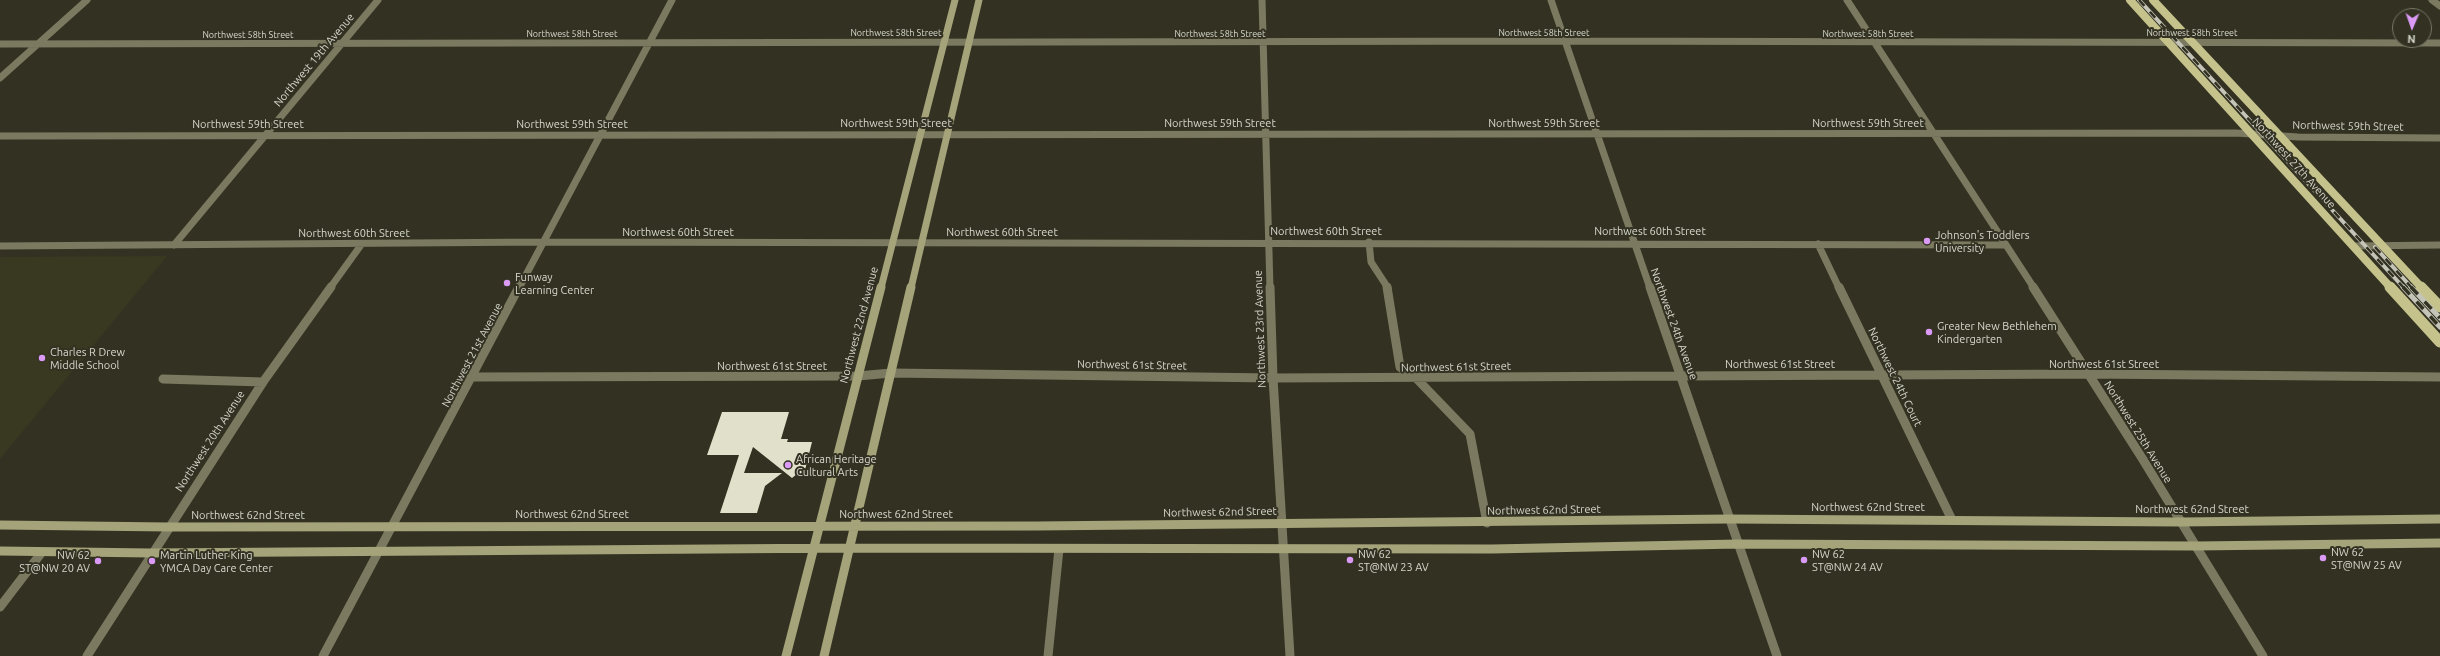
<!DOCTYPE html>
<style>
body{margin:0}
#map{position:relative;width:2440px;height:656px;overflow:hidden;background:#333222;font-family:Ubuntu,sans-serif}
canvas{display:block}
.north{position:absolute;left:2392px;top:8px;width:40px;height:40px;box-sizing:border-box;background:#333222;border:1px solid #757466;border-radius:50%;rotate:182deg;font-size:11px;font-weight:700;line-height:16px;text-align:center;color:#d7d7cd}
.north::after{content:'';display:block;margin:auto;width:14px;height:18px;background:#db9af6;clip-path:polygon(50% 0,100% 100%,50% 72%,0 100%)}
</style>
<div id="map">
<canvas width="2440" height="656"></canvas>
<div class="north">N</div>
</div>
<script>
const g = document.querySelector('canvas').getContext('2d');
g.lineJoin = 'round';
function paint(path, color) { g.fillStyle = color; g.fill(path, 'evenodd'); }
const poly = rows => new Path2D(rows.map(r => 'M' + r).join(''));
function stroke(path, color, width, dash) { g.strokeStyle = color; g.lineWidth = width; g.lineCap = dash ? 'butt' : 'round'; g.setLineDash(dash || []); g.stroke(path); }
function label(font, color, halo, rows, align = 'center') {
  g.font = font + ' Ubuntu,sans-serif'; g.lineWidth = 4; g.setLineDash([]); g.textBaseline = 'middle'; g.strokeStyle = halo; g.fillStyle = color; for (const [text, x, y, turn = 0] of rows) {
    g.save(); g.translate(x, y); g.rotate((+turn || 0) * Math.PI / 180); g.textAlign = isNaN(turn) ? turn : align; if (halo) g.strokeText(text, 0, 0); g.fillText(text, 0, 0); g.restore();
  }
}
paint(poly([
 [167,256,0,459,0,257]
]), '#393821');
paint(poly([
 [722,412,789,412,781,439,788,439,787,442,812,442,804,474,797,474,792,478,753,447,744,473,782,473,765,486,757,513,720,513,739,455,707,455]
]), '#e0e0cb');
stroke(poly([
 [1262,0,1270,288],
 [1551,0,1650,288],
 [1847,0,2034,288],
 [2432,0,2440,6],
 [0,44,1564,41,2440,43],
 [0,78,87,0],
 [0,136,2236,133,2298,137,2440,138],
 [1369,242,1371,262,1388,288],
 [1818,244,1839,288],
 [174,245,378,0],
 [0,246,544,242,2005,245],
 [2353,246,2440,245],
 [330,288,361,245],
 [519,288,672,0]
]), '#7b7a60', 7);
stroke(poly([
 [1270,287,1273,378,1290,656],
 [1387,287,1400,367,1416,378,1470,434,1487,523],
 [1650,287,1777,656],
 [1839,287,1952,520],
 [2033,287,2142,458,2263,656],
 [473,377,858,376,891,373,1273,378,2088,374,2440,377],
 [163,379,263,382],
 [0,607,42,552],
 [87,656,263,382,331,287],
 [323,656,519,287],
 [1048,656,1059,549]
]), '#7b7a60', 9);
stroke(poly([
 [881,288,955,0],
 [911,288,979,0]
]), '#a5a379', 7);
stroke(poly([
 [0,525,169,527,1037,526,1729,519,2181,522,2440,519],
 [0,551,151,553,850,548,1492,549,1738,544,2196,546,2440,543],
 [786,656,881,287],
 [824,656,911,287]
]), '#a5a379', 9);
stroke(poly([
 [2130,0,2391,288],
 [2153,0,2422,288]
]), '#c5c28c', 8);
stroke(poly([
 [2390,287,2440,342],
 [2421,287,2440,307]
]), '#c5c28c', 11);
const railFar1 = poly([
 [2139,0,2404,288],
 [2375,247,2412,288]
]);
const rail = poly([
 [2403,287,2440,327],
 [2411,287,2440,318]
]);
stroke(railFar1, '#c4c4b9', 4);
stroke(rail, '#c4c4b9', 5);
stroke(railFar1, '#333222', 2.5, [8]);
stroke(rail, '#333222', 3.5, [10]);
for (const [x, y, r, color] of [
 [1927,241,4,"#db9af6"],
 [507,283,4,"#db9af6"],
 [1929,332,4,"#db9af6"],
 [42,358,4,"#db9af6"],
 [788,465,4,"#db9af6"],
 [2323,558,4,"#db9af6"],
 [1350,560,4,"#db9af6"],
 [1804,560,4,"#db9af6"],
 [98,561,4,"#db9af6"],
 [152,561,4,"#db9af6"]
]) { const dot = new Path2D(); dot.arc(x, y, r, 0, 2 * Math.PI); g.fillStyle = color; g.fill(dot); stroke(dot, '#333222', 1.5); }
label('9px', '#d7d7cd', '#333222', [
 ["Northwest 58th Street",896,33],
 ["Northwest 58th Street",1544,33],
 ["Northwest 58th Street",2192,33],
 ["Northwest 58th Street",572,34],
 ["Northwest 58th Street",1220,34],
 ["Northwest 58th Street",1868,34],
 ["Northwest 58th Street",248,35]
]);
label('11px', '#d7d7cd', '#333222', [
 ["Northwest 19th Avenue",314,60,-50],
 ["Northwest 59th Street",896,123],
 ["Northwest 59th Street",1220,123],
 ["Northwest 59th Street",1544,123],
 ["Northwest 59th Street",1868,123],
 ["Northwest 59th Street",248,124],
 ["Northwest 59th Street",572,124],
 ["Northwest 59th Street",2348,126,1],
 ["Northwest 27th Avenue",2294,163,48],
 ["Northwest 60th Street",1326,231],
 ["Northwest 60th Street",1650,231],
 ["Northwest 60th Street",678,232],
 ["Northwest 60th Street",1002,232],
 ["Northwest 60th Street",354,233],
 ["Northwest 24th Avenue",1674,324,70],
 ["Northwest 22nd Avenue",859,325,-75],
 ["Northwest 23rd Avenue",1260,329,-92],
 ["Northwest 21st Avenue",472,355,-62],
 ["Northwest 61st Street",1780,364],
 ["Northwest 61st Street",2104,364],
 ["Northwest 61st Street",1132,365,1],
 ["Northwest 61st Street",772,366],
 ["Northwest 61st Street",1456,367,-1],
 ["Northwest 24th Court",1895,377,64],
 ["Northwest 25th Avenue",2138,432,58],
 ["Northwest 20th Avenue",210,441,-57],
 ["Northwest 62nd Street",1868,507],
 ["Northwest 62nd Street",2192,509],
 ["Northwest 62nd Street",1544,510,-1],
 ["Northwest 62nd Street",1220,512,-1],
 ["Northwest 62nd Street",572,514],
 ["Northwest 62nd Street",896,514],
 ["Northwest 62nd Street",248,515]
]);
label('11px', '#d7d7cd', '#333222', [
 ["Johnson's Toddlers",1935,235],
 ["University",1935,248],
 ["Funway",515,277],
 ["Learning Center",515,290],
 ["Greater New Bethlehem",1937,326],
 ["Kindergarten",1937,339],
 ["Charles R Drew",50,352],
 ["Middle School",50,365],
 ["African Heritage",796,459],
 ["Cultural Arts",796,472],
 ["NW 62",2331,552],
 ["ST@NW 25 AV",2331,565],
 ["NW 62",1358,554],
 ["ST@NW 23 AV",1358,567],
 ["NW 62",1812,554],
 ["ST@NW 24 AV",1812,567],
 ["NW 62",90,555,"right"],
 ["ST@NW 20 AV",90,568,"right"],
 ["Martin Luther King",160,555],
 ["YMCA Day Care Center",160,568]
], 'left');
</script>
